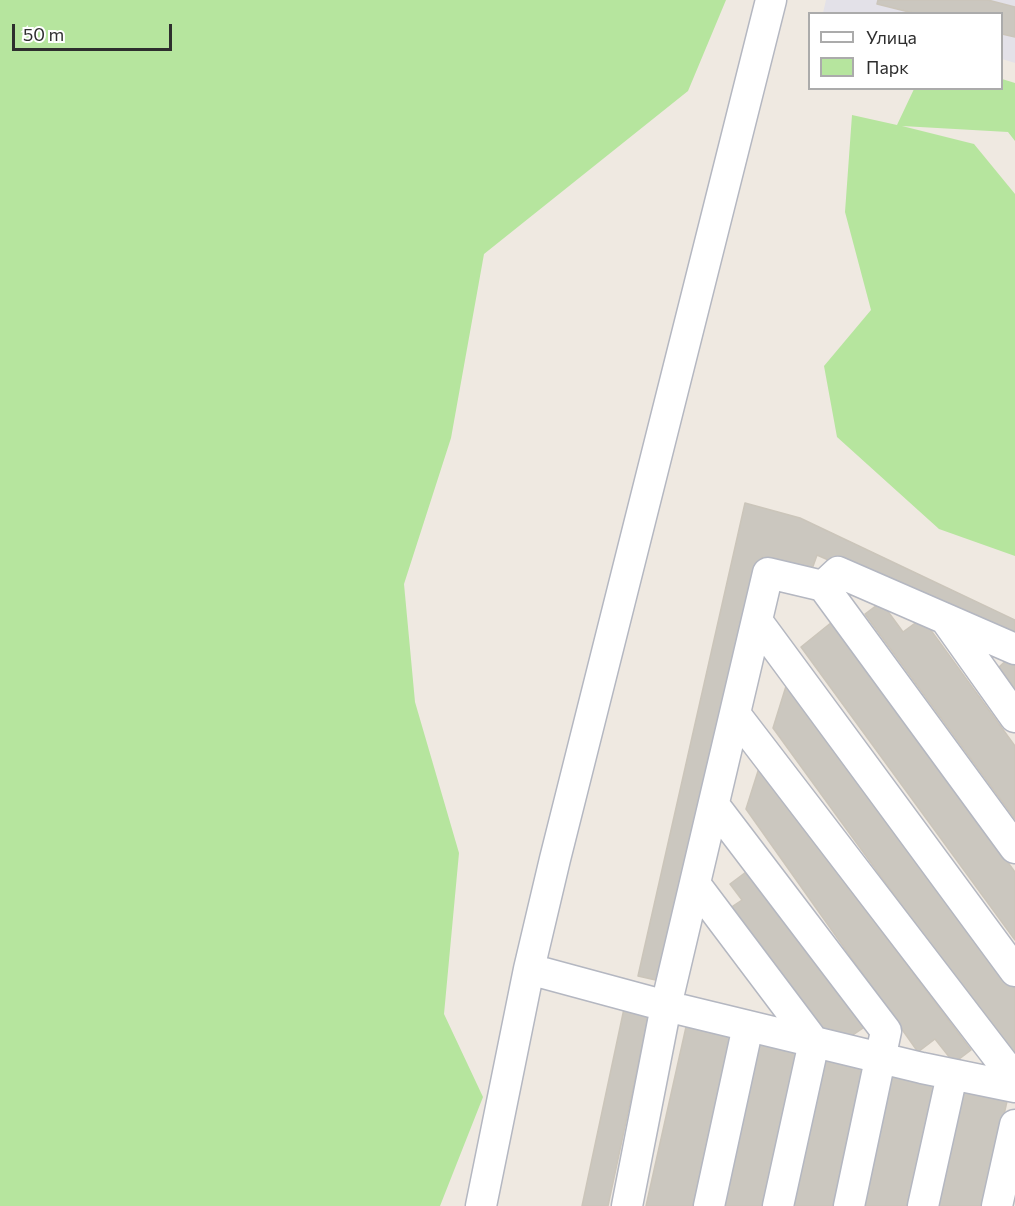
<!DOCTYPE html>
<meta charset="utf-8">
<style>
body{margin:0}
#map{position:relative;width:1015px;height:1206px;overflow:hidden;background:#efe9e1;font-family:Commissioner,sans-serif}
canvas{display:block}
.legend{position:absolute;left:808px;top:12px;width:195px;height:78px;box-sizing:border-box;background:#fff;border:2px solid #ababab;margin:0;padding:8px 10px;list-style:none;font-size:18px;color:#2e2e2e}
.legend li{display:flex;align-items:center;gap:12px;height:30px}
.legend b{width:30px;border:2px solid #ababab}
.scale{position:absolute;left:12px;top:24px;width:160px;height:27px;box-sizing:border-box;border:3px solid #2e2e2e;border-top:0;padding-left:8px;font-size:18px;line-height:21px;white-space:nowrap;color:#2e2e2e;-webkit-text-stroke:4px #fff;paint-order:stroke}
</style>
<div id="map">
<canvas width="1015" height="1206"></canvas>
<ul class="legend">
<li><b style="height:8px;background:#fff"></b>Улица</li>
<li><b style="height:16px;background:#b6e59e"></b>Парк</li>
</ul>
<div class="scale">50 m</div>
</div>
<script>
const g = document.querySelector('canvas').getContext('2d');
g.lineJoin = 'round';
function paint(path, color) { g.fillStyle = color; g.fill(path, 'evenodd'); }
const poly = rows => new Path2D(rows.map(r => 'M' + r).join(''));
function stroke(path, color, width, dash) { g.strokeStyle = color; g.lineWidth = width; g.lineCap = dash ? 'butt' : 'round'; g.setLineDash(dash || []); g.stroke(path); }
paint(poly([
 [826,0,1015,0,1015,63,1002,59,1002,14,823,13]
]), '#e3e1e8');
paint(poly([
 [0,0,726,0,688,91,484,254,451,438,404,584,415,702,459,853,444,1014,483,1097,440,1206,0,1206],
 [1002,79,1015,83,1015,141,1008,132,902,126,974,144,1015,194,1015,556,939,529,837,437,824,366,871,310,845,212,852,115,897,125,914,89,1002,88]
]), '#b6e59e');
const building = poly([
 [878,0,988,0,1015,7,1015,37,1002,34,1002,14,917,14,877,4,878,0],
 [745,503,800,518,1015,620,1015,630,1011,641,817,555,811,572,762,557,660,981,638,976,745,503],
 [881,602,903,632,922,618,1015,746,1015,819,865,614,881,602],
 [832,622,1015,872,1015,940,801,647,832,622],
 [1010,657,1015,659,1015,689,999,667,1010,657],
 [787,683,1015,988,1015,1061,773,728,787,683],
 [759,768,971,1050,954,1063,935,1039,918,1052,746,809,759,768],
 [750,869,866,1026,850,1037,822,1031,730,908,742,900,730,884,750,869],
 [625,1004,650,1009,608,1206,582,1206,625,1004],
 [686,1027,730,1037,693,1206,646,1206,686,1027],
 [758,1039,802,1049,767,1206,721,1206,758,1039],
 [821,1057,865,1067,834,1206,787,1206,821,1057],
 [893,1070,938,1080,910,1206,863,1206,893,1070],
 [963,1087,1008,1097,983,1206,937,1206,963,1087]
]);
paint(building, '#cbc7bf');
stroke(building, '#cbc5ba', 1.5);
const minor = poly([
 [823,586,838,572,1015,649],
 [946,620,1015,717],
 [757,621,1015,971],
 [735,714,1015,1079],
 [714,805,886,1031,849,1206],
 [695,884,814,1042,778,1206],
 [529,969,666,1006,922,1068,1015,1087],
 [481,1206,529,969,555,859,771,0],
 [627,1206,666,1006,768,573,823,586,1015,848],
 [709,1206,748,1026],
 [923,1206,952,1075],
 [997,1206,1015,1125]
]);
stroke(minor, '#b4b7c1', 33);
stroke(minor, '#fff', 30);
</script>
